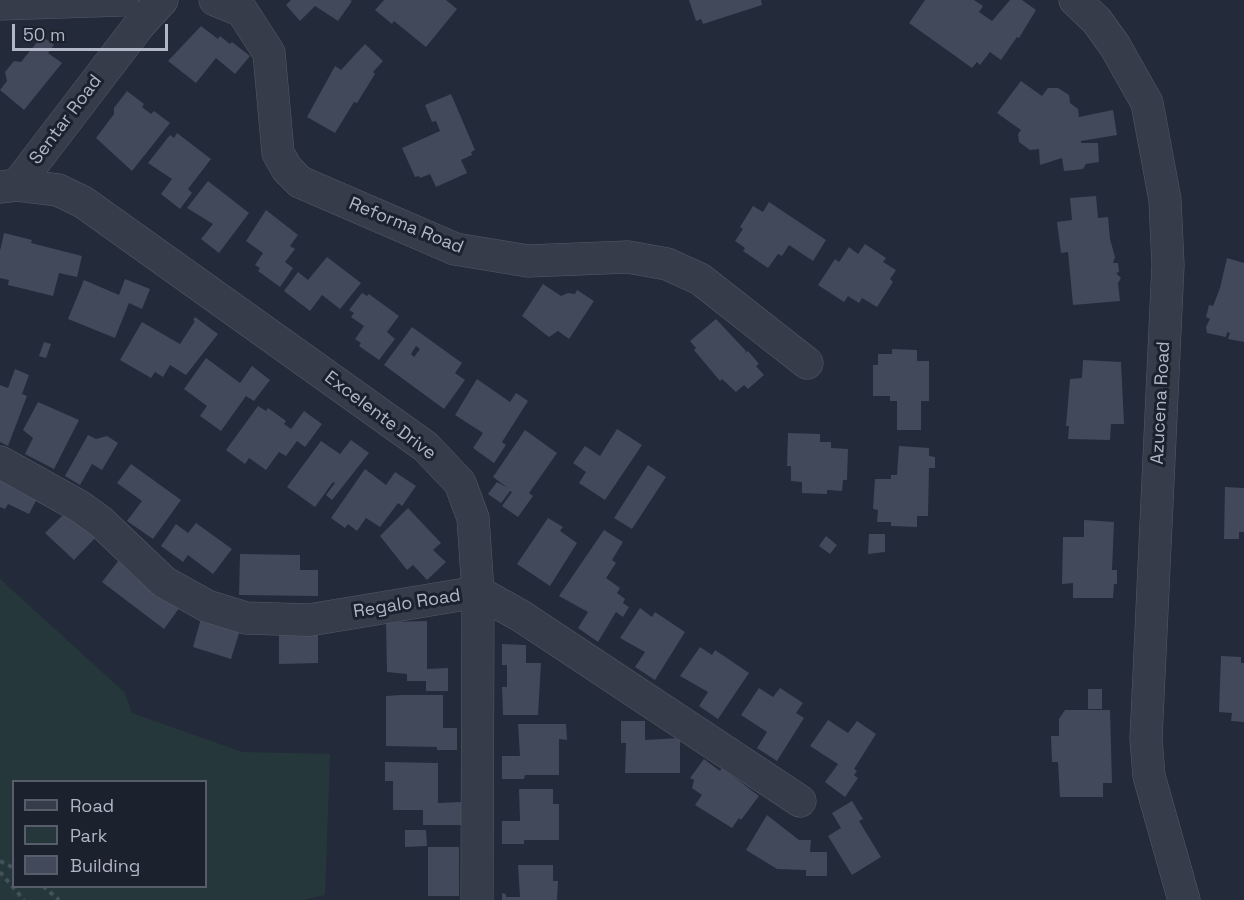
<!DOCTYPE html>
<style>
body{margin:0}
#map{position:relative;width:1244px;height:900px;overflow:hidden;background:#232a39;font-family:"Space Grotesk",sans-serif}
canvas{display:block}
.legend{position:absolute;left:12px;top:780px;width:195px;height:108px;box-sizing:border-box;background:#1c212e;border:2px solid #585d6b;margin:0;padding:8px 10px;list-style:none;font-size:18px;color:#b1b7c6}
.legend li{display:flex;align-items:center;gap:12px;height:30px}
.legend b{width:30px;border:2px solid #585d6b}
.scale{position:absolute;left:12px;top:24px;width:156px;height:27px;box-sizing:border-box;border:3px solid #b1b7c6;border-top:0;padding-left:8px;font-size:18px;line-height:21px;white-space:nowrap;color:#b1b7c6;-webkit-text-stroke:4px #1c212e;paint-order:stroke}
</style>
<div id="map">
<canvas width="1244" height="900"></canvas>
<ul class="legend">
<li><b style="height:8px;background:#363c4a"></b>Road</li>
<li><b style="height:16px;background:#26373b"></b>Park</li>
<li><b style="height:16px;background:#42495b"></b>Building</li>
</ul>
<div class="scale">50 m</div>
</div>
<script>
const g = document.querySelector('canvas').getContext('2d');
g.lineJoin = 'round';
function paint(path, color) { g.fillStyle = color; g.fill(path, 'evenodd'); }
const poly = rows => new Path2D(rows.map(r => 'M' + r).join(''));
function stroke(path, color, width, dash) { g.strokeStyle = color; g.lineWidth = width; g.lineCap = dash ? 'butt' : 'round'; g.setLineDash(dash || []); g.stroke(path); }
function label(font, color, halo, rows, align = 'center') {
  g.font = font + ' "Space Grotesk",sans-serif'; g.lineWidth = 6; g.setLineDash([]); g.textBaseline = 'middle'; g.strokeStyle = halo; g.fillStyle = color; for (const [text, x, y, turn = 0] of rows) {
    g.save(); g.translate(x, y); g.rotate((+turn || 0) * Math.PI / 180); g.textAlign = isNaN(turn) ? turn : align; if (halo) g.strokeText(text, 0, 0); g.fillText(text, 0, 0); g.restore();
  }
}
paint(poly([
 [0,579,124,692,132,713,242,752,330,754,325,895,303,900,0,900],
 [14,782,206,782,206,886,14,886]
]), '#26373b');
paint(poly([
 [291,0,350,0,352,1,338,21,315,6,300,21,286,5],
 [384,0,446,0,457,9,426,47,394,21,392,24,375,10],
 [689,0,761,0,762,5,703,24,701,19,696,21],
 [925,0,974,0,983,6,979,12,992,21,1010,0,1022,0,1036,10,1019,38,1017,37,1001,60,990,52,980,65,977,62,972,68,909,23],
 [201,26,218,39,220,36,230,44,232,42,250,56,235,74,216,58,196,83,168,61],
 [42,36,54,45,48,53,62,63,24,110,0,90,7,81,5,72,14,61,21,62],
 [365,44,383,61,373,72,375,74,357,103,354,102,335,133,307,117,335,66,341,70],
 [1021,81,1042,96,1048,88,1058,88,1069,95,1070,103,1078,109,1079,117,1113,110,1117,135,1081,141,1081,143,1098,143,1099,162,1086,164,1083,169,1075,170,1064,171,1062,158,1040,165,1039,149,1030,150,1019,142,1018,134,1021,130,997,113],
 [127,91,144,104,142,107,151,114,154,111,170,123,132,171,96,138,114,114,114,108],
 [451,94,475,150,471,152,472,155,461,160,467,173,436,187,430,174,420,178,419,176,415,177,402,148,440,131,436,121,432,122,425,105],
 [177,133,211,159,188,189,192,193,180,209,161,194,172,179,148,163,170,135,174,138],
 [208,181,249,213,219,253,201,239,213,224,187,208],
 [1096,196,1098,218,1108,217,1110,239,1115,257,1113,263,1118,263,1119,272,1116,273,1121,278,1118,283,1120,301,1073,305,1068,252,1061,253,1057,222,1072,220,1070,198],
 [769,202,826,240,813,261,789,245,782,256,778,254,768,268,743,251,745,248,735,241,743,229,740,227,753,206,763,212],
 [266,210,298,235,290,246,295,249,285,262,293,268,280,287,258,271,260,268,255,265,263,253,246,241],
 [4,233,32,240,31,243,82,256,77,277,59,273,53,296,8,285,9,280,0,278,0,251],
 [865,244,886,258,883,262,896,270,890,279,893,282,877,307,862,298,859,303,848,296,844,302,818,285,835,259,839,262,849,247,858,254],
 [327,257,361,283,340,309,322,295,310,311,284,291,298,272,308,280],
 [1227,258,1244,263,1244,342,1228,339,1230,333,1227,332,1226,337,1207,333,1206,327,1210,319,1206,317,1209,305,1213,306,1220,288],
 [125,279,150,289,142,309,129,303,115,338,68,319,84,280,119,295],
 [543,284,561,296,568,293,575,294,577,290,594,301,569,339,558,331,549,337,522,316],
 [362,293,367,296,369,294,399,316,387,332,395,339,379,360,359,346,361,343,355,339,364,326,351,317,354,313,349,310],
 [195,317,218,334,186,375,170,365,163,377,155,372,151,378,120,360,142,322,180,344,195,321,193,320],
 [716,319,746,351,745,353,748,351,759,364,756,366,764,375,748,389,744,385,736,392,722,379,720,381,694,350,696,348,690,341],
 [412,327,462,363,455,373,465,380,444,409,384,365],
 [416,346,420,349,414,357,411,354],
 [44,342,51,344,46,358,39,356],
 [892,349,917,350,917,361,929,361,929,401,921,401,921,430,897,430,897,401,890,401,890,396,873,396,873,365,878,365,878,354,892,354],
 [206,358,240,383,252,366,270,380,254,401,246,396,221,431,200,416,207,406,184,389],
 [1083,360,1121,362,1124,424,1111,424,1110,440,1068,439,1069,426,1066,426,1070,379,1082,378],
 [15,369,29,375,22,394,27,396,8,446,0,442,0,385,8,388],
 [477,379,510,402,516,393,528,401,502,442,506,445,494,463,473,448,483,433,455,415],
 [38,402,79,420,54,469,25,454,33,438,23,430],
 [258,406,266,411,268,408,286,421,284,424,291,429,304,411,322,424,305,447,297,441,286,456,279,452,266,470,249,458,245,464,226,450],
 [617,429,642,445,605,500,579,483,586,472,573,463,585,446,600,456],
 [525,430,557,453,529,493,533,496,518,517,502,506,512,492,510,491,501,503,488,494,497,482,508,488,493,477],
 [788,433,820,434,820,442,831,442,831,448,848,449,847,480,843,480,842,491,827,490,827,494,802,493,802,482,791,481,791,466,787,466],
 [88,435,96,439,107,436,118,443,102,470,92,464,80,485,65,476],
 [351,440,369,453,332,500,326,495,335,483,333,482,315,507,287,487,321,441,340,454],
 [899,446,929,448,929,456,935,457,935,468,929,468,928,516,917,516,917,527,891,526,891,522,877,522,878,510,873,509,875,479,891,479,891,475,897,475],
 [131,464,181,500,153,539,127,521,142,501,117,483],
 [648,465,666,477,632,529,614,518],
 [365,469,386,485,395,472,416,486,402,506,398,503,380,527,366,518,357,531,348,524,345,528,331,518],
 [0,476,39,495,29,514,8,504,5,509,0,507],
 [1225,487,1244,488,1244,532,1239,532,1239,539,1224,539],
 [408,508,441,543,433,550,446,562,427,580,413,565,407,570,380,536],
 [67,511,96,537,74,560,45,533],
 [548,518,563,527,560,531,577,543,550,586,517,564],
 [1084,520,1114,522,1112,570,1117,570,1117,584,1114,584,1113,598,1073,598,1073,583,1062,584,1063,537,1084,537],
 [196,523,232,549,213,574,188,555,183,562,161,546,176,524,188,533],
 [604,530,623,542,612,560,616,563,606,578,620,588,617,593,625,599,623,603,629,607,623,617,616,612,598,642,578,628,588,612,559,596],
 [869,534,885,534,885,552,868,554],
 [826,536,837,545,830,554,819,546],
 [240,554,300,555,300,570,318,570,318,596,239,595],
 [119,560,180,607,164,629,102,582],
 [640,608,652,617,655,612,685,632,655,680,635,667,645,652,620,638],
 [202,615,241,627,231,659,193,647],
 [427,621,427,669,448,668,448,691,426,691,426,681,407,681,407,674,387,672,386,622],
 [279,631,318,631,318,663,279,664],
 [502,644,526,645,526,663,541,663,538,715,503,715,502,687,507,687,507,665,502,665],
 [700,647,712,655,715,650,749,673,718,719,699,706,708,692,680,676],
 [1221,656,1241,657,1241,663,1244,663,1244,722,1231,721,1232,713,1219,712],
 [759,688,773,697,780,688,803,703,796,713,804,718,777,761,757,748,767,732,741,715],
 [1088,689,1102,689,1102,709,1088,709],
 [401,695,443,695,443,728,457,728,457,750,437,750,437,747,386,746,386,696],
 [1065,710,1110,710,1112,783,1103,783,1103,797,1060,797,1058,762,1052,762,1051,736,1059,736,1059,719],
 [828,720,848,733,857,721,876,734,854,769,857,771,854,775,858,778,845,797,825,782,838,764,810,746],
 [621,721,645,721,645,740,680,738,680,773,625,773,626,743,621,743],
 [518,724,566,724,567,740,559,739,559,775,525,775,524,779,502,779,502,756,520,756],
 [704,759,720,771,722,768,759,796,741,820,739,818,732,828,695,805,702,795,692,788,694,780,690,778],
 [385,762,438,763,438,803,461,802,461,825,423,825,423,810,393,810,393,781,385,781],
 [519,789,553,789,553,804,559,804,559,840,524,840,524,844,502,844,502,821,520,821],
 [852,801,863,819,859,821,881,857,852,875,828,836,841,828,832,813],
 [767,815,799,840,811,840,810,852,827,852,827,876,806,876,806,870,777,869,746,850],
 [405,830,426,830,427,846,405,847],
 [428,847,459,847,459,896,428,896],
 [518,865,553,865,553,881,558,881,557,900,502,900,502,893,506,894,506,897,520,897]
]), '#42495b');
const minor = poly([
 [215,0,242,11,269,53,278,153,287,169,300,182,455,249,528,261,628,257,667,264,700,279,807,363],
 [1075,0,1097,21,1115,46,1147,103,1165,200,1168,265,1146,739,1149,776,1184,900],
 [0,4,122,0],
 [17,185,140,24,162,0],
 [0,187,17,185,58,190,83,202,426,447,460,483,473,518,478,592,477,900],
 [0,462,79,506,100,521,164,582,207,606,246,618,309,620,478,592,521,616,800,801]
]);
stroke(minor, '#545a67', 33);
stroke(poly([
 [0,861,14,868],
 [0,872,24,900],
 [43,886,59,900]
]), '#425258', 4, [4.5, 4.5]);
stroke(minor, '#363c4a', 32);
label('18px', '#b1b7c6', '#1c212e', [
 ["Sentar Road",66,120,-53],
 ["Reforma Road",406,226,22],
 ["Azucena Road",1161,403,-87],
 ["Excelente Drive",380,416,37],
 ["Regalo Road",407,604,-9]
]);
</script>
